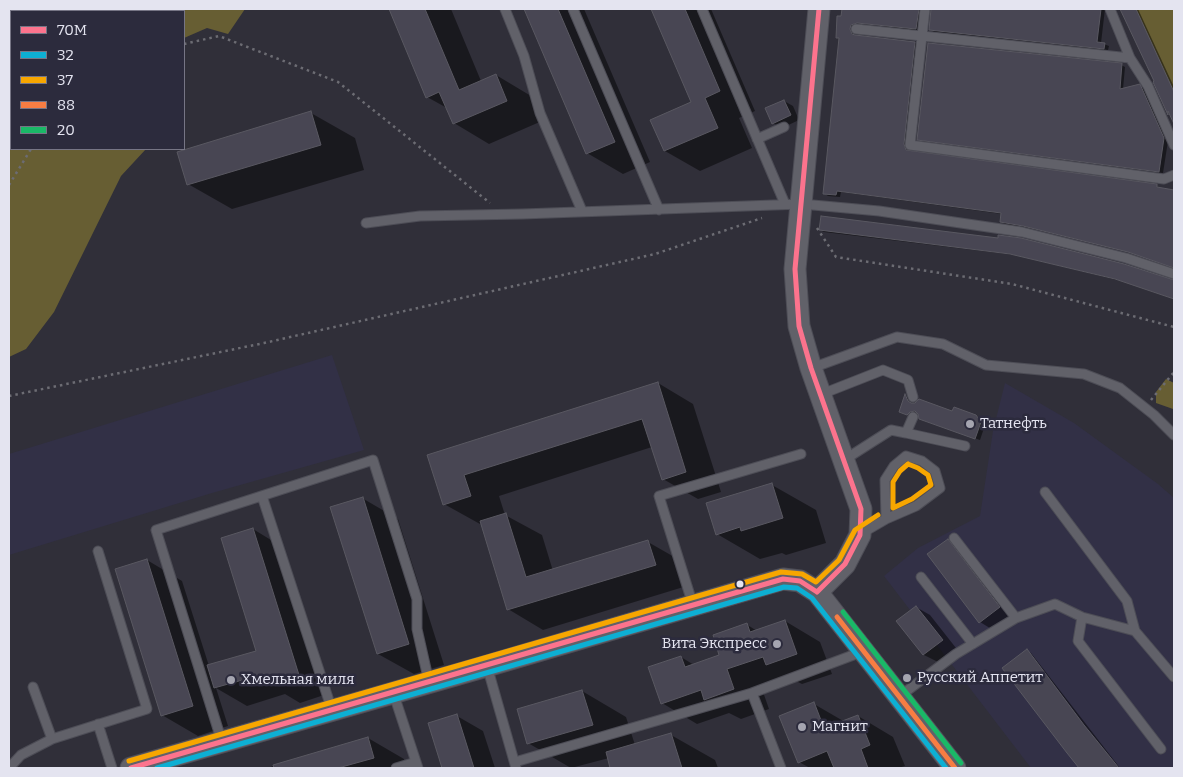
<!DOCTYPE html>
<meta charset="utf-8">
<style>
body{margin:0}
#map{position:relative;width:1183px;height:777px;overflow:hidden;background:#302f39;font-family:Bitter,serif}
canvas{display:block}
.frame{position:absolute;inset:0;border:10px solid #e4e4f0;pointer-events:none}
.legend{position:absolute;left:10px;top:10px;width:175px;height:140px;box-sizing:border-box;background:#2c2b3d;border:1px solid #767585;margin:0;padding:6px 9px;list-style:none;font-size:15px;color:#e4e4f0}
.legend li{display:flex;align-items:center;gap:10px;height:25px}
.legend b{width:25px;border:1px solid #767585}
</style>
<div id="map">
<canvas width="1183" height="777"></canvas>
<div class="frame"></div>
<ul class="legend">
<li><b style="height:6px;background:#fc738d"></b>70М</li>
<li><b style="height:6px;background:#0dafd3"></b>32</li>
<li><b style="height:6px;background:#f7a600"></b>37</li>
<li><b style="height:6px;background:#f77d43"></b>88</li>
<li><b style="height:6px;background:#1ab867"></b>20</li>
</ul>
</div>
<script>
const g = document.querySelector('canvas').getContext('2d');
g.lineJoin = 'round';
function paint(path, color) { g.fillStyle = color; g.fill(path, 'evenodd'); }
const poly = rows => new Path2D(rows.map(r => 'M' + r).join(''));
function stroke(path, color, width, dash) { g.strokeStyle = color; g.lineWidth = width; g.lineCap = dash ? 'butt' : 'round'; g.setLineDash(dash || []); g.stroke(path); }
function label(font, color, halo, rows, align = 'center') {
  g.font = font + ' Bitter,serif'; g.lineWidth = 5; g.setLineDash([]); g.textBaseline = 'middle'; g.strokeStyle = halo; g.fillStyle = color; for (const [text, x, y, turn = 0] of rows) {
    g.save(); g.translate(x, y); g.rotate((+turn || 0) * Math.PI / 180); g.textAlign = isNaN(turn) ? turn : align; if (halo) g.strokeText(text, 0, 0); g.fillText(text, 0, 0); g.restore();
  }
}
paint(poly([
 [332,355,364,450,212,493,9,555,9,454],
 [1005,383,1074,423,1158,484,1174,498,1174,768,1031,768,884,576,918,548,980,516,993,431]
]), '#323046');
paint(poly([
 [82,9,245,9,228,34,207,28,184,38,184,11,80,11],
 [1134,9,1174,9,1174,97,1145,36],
 [11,140,11,149,146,149,121,176,54,312,26,349,9,357,9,141],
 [1166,379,1174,383,1174,413,1173,409,1156,403,1156,392]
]), '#675e33');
paint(poly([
 [9,9,49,9,47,11,11,11,11,78,9,76],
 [390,9,451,9,481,81,496,75,531,96,542,121,489,144,454,123,447,108,427,97],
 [525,9,584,9,650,162,623,174,587,153],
 [652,9,711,9,755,111,739,118,752,148,700,171,665,151,693,103],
 [843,9,924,9,920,31,861,24,855,27,854,34,856,37,915,43,919,45,907,147,909,151,1157,186,1160,189,1174,191,1174,262,1029,228,1005,224,1001,222,1002,214,841,192,840,197,828,196,824,193,840,39,837,37],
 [932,9,1105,9,1101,43,1109,46,1108,50,934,32,930,30],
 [1121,9,1138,9,1174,87,1174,121,1172,116,1169,114,1154,82,1156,82],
 [1121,65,1125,67,1123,89,1139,86,1144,88,1168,141,1163,173,922,141,918,139],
 [784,101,793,106,799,120,782,128,773,123],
 [311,113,355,138,364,170,232,209,188,184],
 [820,230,1123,267,1174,284,1174,299,1121,281,1015,255,824,232],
 [658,383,693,404,721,492,698,499,663,479,652,447,499,496,505,515,542,535,553,571,648,542,683,562,690,585,543,630,508,609,482,524,480,524,444,504,429,456],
 [906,396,911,401,907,399,907,402,916,407,976,416,980,418,985,425,980,440,924,421,919,413,914,413,912,416,900,412],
 [772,485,816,510,826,543,786,555,782,553,760,559,717,534],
 [362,498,398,519,444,665,414,674,378,654,332,508],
 [253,529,284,548,330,693,300,703,285,694,247,706,216,688,228,726,198,736,162,715,147,560,182,581,209,666,258,652],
 [948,540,961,548,1013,616,993,630,980,622],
 [916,607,930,615,956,648,938,662,924,655,898,622],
 [785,621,820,642,832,674,802,684,792,679,762,689,769,709,741,719,729,713,697,724,662,703,681,657,694,665,721,656,746,624,757,631],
 [1027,651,1031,653,1120,768,1082,768,1004,669],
 [582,691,626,717,635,745,671,735,715,760,718,768,612,768,609,758,571,768,528,743],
 [814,704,845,722,858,716,893,737,905,766,898,768,810,768,799,762],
 [457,716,483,731,495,768,444,768,430,724],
 [368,738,404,759,406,768,267,768]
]), '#0007');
const building = poly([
 [389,9,425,9,459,90,496,74,507,101,453,124,439,92,426,98,389,9],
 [524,9,558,9,615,142,586,154,524,9],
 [651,9,685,9,720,91,705,98,718,128,664,151,650,120,691,102,651,9],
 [842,9,919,9,916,29,857,23,851,25,850,29,852,34,855,35,915,42,904,144,906,150,1157,184,1157,187,1174,190,1174,268,1128,252,1023,226,1000,222,1001,213,837,191,836,195,823,194,839,38,836,38,837,16,841,16,842,9],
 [931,9,1101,9,1097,42,1105,43,1104,49,929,30,931,9],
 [1120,9,1136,9,1174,92,1174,124,1168,111,1168,115,1153,82,1154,81,1120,9],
 [928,43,1122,63,1120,89,1140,84,1164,138,1159,172,917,140,928,43],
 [784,100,791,115,772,124,765,108,784,100],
 [311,111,321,145,187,185,177,152,311,111],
 [821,216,998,238,998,235,1021,238,1124,264,1174,280,1174,299,1115,279,1010,254,819,230,821,216],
 [658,382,686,472,662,480,642,419,464,475,471,496,443,505,427,455,658,382],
 [905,394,908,401,911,403,915,403,919,399,952,411,954,407,976,415,981,422,975,439,919,419,918,414,915,411,910,412,907,415,899,412,905,394],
 [772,483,783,518,741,531,740,527,716,535,706,503,772,483],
 [363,497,409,644,377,654,330,507,363,497],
 [506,513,526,577,648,540,656,565,507,610,480,521,506,513],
 [253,528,299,675,267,685,264,674,214,688,207,665,256,651,221,538,253,528],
 [948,539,1000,607,979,623,927,554,948,539],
 [147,559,193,706,161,716,115,569,147,559],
 [916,606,943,640,923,655,896,621,916,606],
 [785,620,797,654,766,665,763,657,727,669,734,689,704,700,701,690,661,704,648,667,681,656,685,667,719,655,713,635,747,623,750,632,785,620],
 [1027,649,1084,725,1119,768,1079,768,1067,753,1002,668,1027,649],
 [582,690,593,725,527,744,517,709,582,690],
 [814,702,824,728,858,715,870,745,861,749,868,768,834,768,827,751,798,763,779,716,814,702],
 [457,714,474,768,442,768,428,723,457,714],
 [671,733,682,768,610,768,606,752,671,733],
 [368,737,374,758,338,768,274,768,273,765,368,737]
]);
paint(building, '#484653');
stroke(building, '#595861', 1);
const service = poly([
 [505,9,524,56,540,113,582,211],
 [573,9,659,210],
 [702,9,785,204],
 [925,9,910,145,1164,179,1174,175],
 [1110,9,1130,58,1148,86,1174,145],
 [856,29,1130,58],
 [757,139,784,127],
 [366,223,420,216,522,214,802,204,879,211,1022,232,1126,258,1174,274],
 [812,368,897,337,943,344,986,365,1084,374,1120,388,1154,415,1174,435],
 [822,394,883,370,908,380,913,397],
 [906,433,965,446],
 [844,460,891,430,906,433,913,417],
 [1045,492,1127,601,1135,631],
 [262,496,332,710],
 [862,533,886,519,916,506,940,488,935,471,922,461,906,456,894,466,885,480,886,519],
 [954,538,1016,618],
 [921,577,973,644],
 [693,605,659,496,801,454],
 [1082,617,1078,641,1161,749],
 [487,666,516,768],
 [33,687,52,739],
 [393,692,418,768],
 [752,693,781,768],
 [900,696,956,654,1016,618,1055,604,1082,617,1135,631,1174,677],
 [98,724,112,768],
 [222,742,156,530,373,460,417,599,417,629,429,682],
 [515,762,752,693,864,651],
 [9,768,21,755,52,739,147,709,98,551],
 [396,768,416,762]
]);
const minor = poly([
 [68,11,69,9],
 [9,116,11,113]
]);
const tertiary = poly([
 [817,592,845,564,860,535,861,509,811,368,799,326,795,269,819,9],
 [131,768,487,666,783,579,800,581,817,592,955,768]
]);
stroke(service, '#4d4d56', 11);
stroke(minor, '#4d4d56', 19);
stroke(tertiary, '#4d4d56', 23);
stroke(poly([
 [184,44,219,36,338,82,490,203],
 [9,185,31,149],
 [817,228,836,257,1012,284,1174,327],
 [9,396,264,343,655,254,762,218],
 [1151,400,1174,372]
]), '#6c6c73', 2.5, [2.5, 4]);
stroke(service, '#616169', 9);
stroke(minor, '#616169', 18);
stroke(tertiary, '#616169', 21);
stroke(poly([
 [817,592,845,564,860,535,861,509,811,368,799,326,795,269,819,9],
 [131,768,783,579,800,581,817,592]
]), '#fc738d', 5);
stroke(poly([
 [157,768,784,587,797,588,812,598,946,768]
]), '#0dafd3', 5);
stroke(poly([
 [908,464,918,468,928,475,931,485,912,499,893,508,893,482,900,471,908,464],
 [129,761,781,572,802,574,816,582,839,560,855,530,878,515]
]), '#f7a600', 5);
stroke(poly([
 [837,617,955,768]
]), '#f77d43', 5);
stroke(poly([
 [843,612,961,763]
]), '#1ab867', 5);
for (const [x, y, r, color] of [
 [970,424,5,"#a5a5b0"],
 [740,584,4.5,"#e4e4f0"],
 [777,644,5,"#a5a5b0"],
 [907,678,5,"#a5a5b0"],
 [231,680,5,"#a5a5b0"],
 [802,727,5,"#a5a5b0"]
]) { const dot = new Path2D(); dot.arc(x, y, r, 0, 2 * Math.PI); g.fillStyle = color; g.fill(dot); stroke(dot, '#2c2b3d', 2); }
label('15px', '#e4e4f0', '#2c2b3d', [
 ["Татнефть",980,424],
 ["Вита Экспресс",767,644,"right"],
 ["Русский Аппетит",917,678],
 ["Хмельная миля",241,680],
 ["Магнит",812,727]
], 'left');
</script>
